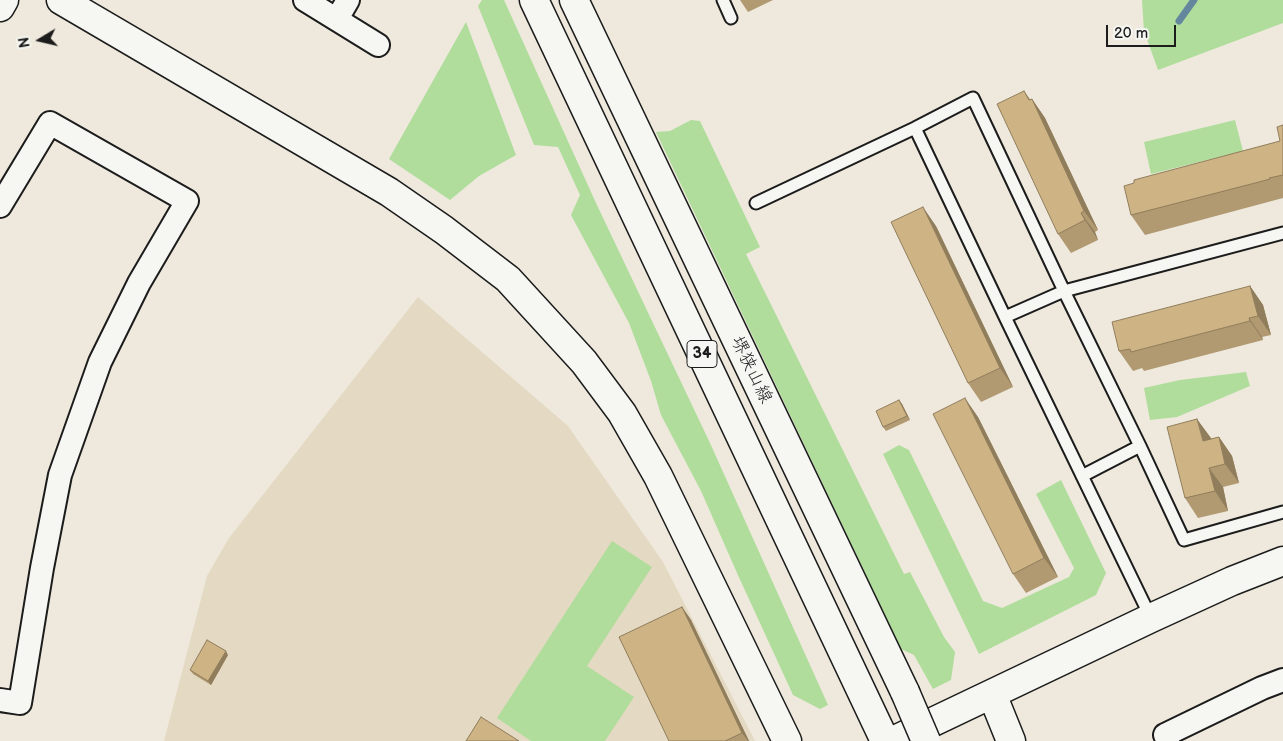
<!DOCTYPE html>
<meta charset="utf-8">
<style>
body{margin:0}
#map{position:relative;width:1283px;height:741px;overflow:hidden;background:#eee9dc;font-family:"Balsamiq Sans",sans-serif}
canvas{display:block}
.north{position:absolute;left:15px;top:15px;width:50px;height:50px;-webkit-text-stroke:4px #f6f6f2;paint-order:stroke;rotate:261deg;font-size:14px;font-weight:700;line-height:20px;text-align:center;color:#1c1c1c}
.north::after{content:'';display:block;margin:auto;width:18px;height:22px;background:#1c1c1c;clip-path:polygon(50% 0,100% 100%,50% 72%,0 100%)}
.scale{position:absolute;left:1106px;top:25px;width:70px;height:22px;box-sizing:border-box;border:2px solid #1c1c1c;border-top:0;padding-left:6px;font-size:15px;line-height:18px;white-space:nowrap;color:#1c1c1c;-webkit-text-stroke:4px #f6f6f2;paint-order:stroke}
</style>
<div id="map">
<canvas width="1283" height="741"></canvas>
<div class="north">N</div>
<div class="scale">20 m</div>
</div>
<script>
const g = document.querySelector('canvas').getContext('2d');
g.lineJoin = 'round';
function paint(path, color) { g.fillStyle = color; g.fill(path, 'evenodd'); }
const poly = rows => new Path2D(rows.map(r => 'M' + r).join(''));
function stroke(path, color, width, dash) { g.strokeStyle = color; g.lineWidth = width; g.lineCap = dash ? 'butt' : 'round'; g.setLineDash(dash || []); g.stroke(path); }
function label(font, color, halo, rows, align = 'center') {
  g.font = font + ' "Balsamiq Sans","Klee One",sans-serif'; g.lineWidth = 5; g.setLineDash([]); g.textBaseline = 'middle'; g.strokeStyle = halo; g.fillStyle = color; for (const [text, x, y, turn = 0] of rows) {
    g.save(); g.translate(x, y); g.rotate((+turn || 0) * Math.PI / 180); g.textAlign = isNaN(turn) ? turn : align; if (halo) g.strokeText(text, 0, 0); g.fillText(text, 0, 0); g.restore();
  }
}
paint(poly([
 [418,297,568,426,663,562,755,741,164,741,207,576,229,538]
]), '#e4d9c2');
paint(poly([
 [482,0,504,0,596,203,710,443,828,705,820,709,793,695,737,573,701,491,661,415,651,381,629,323,571,215,580,195,558,147,534,145,478,6],
 [1142,0,1283,0,1283,23,1158,70,1144,31],
 [466,22,516,155,479,176,450,200,389,159],
 [691,120,700,121,760,247,746,254,904,574,910,572,944,637,955,652,951,680,933,689,914,655,901,649,656,132,670,131],
 [1235,120,1243,151,1151,174,1144,142],
 [1246,372,1250,386,1177,417,1150,420,1144,388,1180,380],
 [899,445,909,450,983,601,1002,608,1069,577,1074,568,1036,494,1061,480,1106,573,1096,595,979,654,883,454],
 [612,541,652,567,587,666,634,697,605,741,531,741,497,718]
]), '#b0dd9c');
stroke(poly([
 [1179,21,1194,0]
]), '#65879e', 7);
const service = poly([
 [723,0,731,18],
 [915,128,1005,317,1151,618],
 [756,203,915,128,973,98,1064,291,1140,446,1184,540,1283,512],
 [1005,317,1064,291,1283,233],
 [1082,476,1140,446]
]);
const minor = poly([
 [305,0,378,45],
 [337,19,348,0],
 [0,206,50,123,187,201,139,283,100,362,60,475,42,568,20,703,0,700],
 [1168,741,1165,735,1262,688,1283,680]
]);
const tertiary = poly([
 [61,0,389,192,444,230,508,279,584,362,622,413,658,476,787,741],
 [0,7,4,0],
 [992,694,1011,741],
 [893,741,1151,618,1232,581,1283,561]
]);
const primary = poly([
 [534,0,885,741],
 [574,0,905,692]
]);
stroke(service, '#1c1c1c', 15);
stroke(minor, '#1c1c1c', 26);
stroke(tertiary, '#1c1c1c', 31);
stroke(primary, '#1c1c1c', 31);
stroke(service, '#f6f6f2', 11);
stroke(minor, '#f6f6f2', 22);
stroke(tertiary, '#f6f6f2', 28);
stroke(primary, '#f6f6f2', 28);
const primaryBridge = poly([
 [905,692,926,741]
]);
stroke(primaryBridge, '#1c1c1c', 31, []);
stroke(primaryBridge, '#f6f6f2', 28);
paint(poly([
 [740,0,773,0,748,12],
 [1024,91,1030,100,1032,99,1045,118,1098,230,1095,232,1098,240,1071,253,1058,234],
 [1283,125,1283,198,1145,235,1131,215,1280,141],
 [936,226,1013,387,981,402,968,383],
 [1250,286,1263,305,1271,335,1262,337,1263,340,1144,371,1142,368,1133,371,1119,351],
 [899,400,902,404,910,420,886,431,883,427],
 [978,417,1058,577,1026,593,1013,574],
 [1219,437,1232,456,1239,483,1223,487,1228,511,1198,518,1185,498,1211,439],
 [682,607,691,620,749,741,669,741],
 [228,655,211,685,193,674,190,670]
]), '#b19a72');
paint(poly([
 [1024,91,1036,108,1032,99,1045,118,1098,230,1084,211],
 [923,207,936,226,1013,387,1000,368],
 [1081,213,1095,232,1098,240,1085,220],
 [1250,286,1263,305,1271,335,1258,316],
 [1249,318,1262,337,1263,340,1250,321],
 [965,398,978,417,1058,577,1044,558],
 [899,400,902,404,910,420,907,416],
 [1197,419,1211,438,1216,460,1203,441],
 [1219,437,1232,456,1239,483,1225,464],
 [1209,468,1223,487,1228,511,1215,491],
 [682,607,691,620,749,741,748,741,742,733],
 [226,651,228,655,211,685,208,681]
]), '#907d5c');
const building = poly([
 [1024,91,1029,100,1032,99,1084,211,1081,213,1085,220,1058,234,997,104,1024,91],
 [1283,125,1283,175,1269,178,1270,179,1259,182,1131,215,1124,186,1134,183,1134,180,1280,141,1277,127,1283,125],
 [923,207,1000,368,968,383,891,222,923,207],
 [1250,286,1258,316,1249,318,1250,321,1131,352,1130,349,1119,351,1112,322,1250,286],
 [965,398,1044,558,1013,574,933,414,965,398],
 [899,400,907,416,883,427,876,411,899,400],
 [1197,419,1203,441,1219,437,1225,464,1209,468,1215,491,1185,498,1167,427,1197,419],
 [682,607,742,733,725,741,669,741,619,637,682,607],
 [207,640,226,651,208,681,190,670,207,640],
 [481,717,519,741,466,741,481,717]
]);
paint(building, '#ceb384');
stroke(building, '#907d5c', 1);
for (const [x, y, w] of [
 [702,354,30]
]) { const box = new Path2D(); box.roundRect(x - w / 2, y - 13.5, w, 27, 4); g.fillStyle = '#f6f6f2'; g.fill(box); stroke(box, '#1c1c1c', 1); }
label('bold 16px', '#1c1c1c', null, [
 ["34",702,354]
]);
label('18px', '#1c1c1c', '#f6f6f2', [
 ["堺狭山線",751,370,64]
]);
</script>
